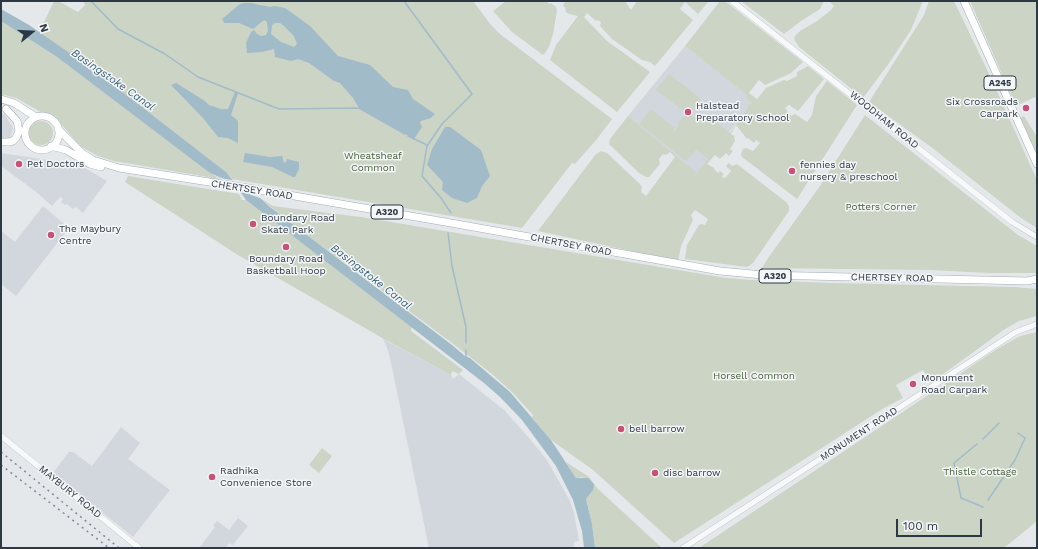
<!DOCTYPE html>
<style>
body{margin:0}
#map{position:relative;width:1038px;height:549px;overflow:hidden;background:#e4e8eb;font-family:"Work Sans",sans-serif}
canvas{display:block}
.frame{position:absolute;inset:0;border:2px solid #2c3843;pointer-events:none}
.north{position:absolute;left:12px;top:12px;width:40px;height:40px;-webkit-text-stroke:3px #f4f6f8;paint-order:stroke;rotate:72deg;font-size:11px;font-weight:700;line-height:16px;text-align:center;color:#2c3843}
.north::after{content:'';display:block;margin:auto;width:14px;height:18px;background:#2c3843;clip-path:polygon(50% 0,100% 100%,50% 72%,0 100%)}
.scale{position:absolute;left:896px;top:519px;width:86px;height:18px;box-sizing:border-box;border:2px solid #2c3843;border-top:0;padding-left:5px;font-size:12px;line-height:14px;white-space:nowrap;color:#2c3843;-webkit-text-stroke:3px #f4f6f8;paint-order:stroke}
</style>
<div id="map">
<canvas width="1038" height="549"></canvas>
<div class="frame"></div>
<div class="north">N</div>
<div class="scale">100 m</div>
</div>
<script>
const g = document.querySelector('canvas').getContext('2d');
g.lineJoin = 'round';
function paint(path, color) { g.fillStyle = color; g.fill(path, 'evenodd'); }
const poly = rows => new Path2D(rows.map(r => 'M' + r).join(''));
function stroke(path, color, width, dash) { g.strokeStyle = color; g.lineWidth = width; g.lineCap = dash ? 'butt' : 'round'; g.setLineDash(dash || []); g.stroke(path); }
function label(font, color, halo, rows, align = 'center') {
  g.font = font + ' "Work Sans",sans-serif'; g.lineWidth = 3; g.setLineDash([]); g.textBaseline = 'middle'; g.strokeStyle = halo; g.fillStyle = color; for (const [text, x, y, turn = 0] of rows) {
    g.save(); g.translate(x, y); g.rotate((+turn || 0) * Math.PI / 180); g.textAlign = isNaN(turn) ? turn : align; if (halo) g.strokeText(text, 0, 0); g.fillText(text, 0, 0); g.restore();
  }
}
paint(poly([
 [685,46,748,95,751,102,729,133,697,174,628,116],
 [1,113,5,115,13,128,10,140,1,140],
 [1,153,74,164,83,167,107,181,83,213,76,207,73,209,67,204,65,205,61,202,63,199,60,197,52,206,35,191,1,166],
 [43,206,69,228,16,296,1,284,1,231,15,242],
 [383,339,451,375,453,379,459,374,504,410,530,439,547,460,570,501,574,513,579,541,574,542,574,548,429,548,390,358,387,348],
 [121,427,140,443,128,459,170,490,133,537,53,473,69,452,73,452,92,466],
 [238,518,248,526,233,545,229,543,227,546,229,548,199,548,215,527,213,525,217,521,229,530]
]), '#d2d7dd');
paint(poly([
 [54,1,58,1,78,12,85,5,83,1,473,1,491,25,500,34,612,119,597,139,575,164,572,163,522,228,232,179,226,172,133,100,39,33],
 [506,1,545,1,550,4,551,3,556,7,557,11,553,34,549,47,545,53,543,55,512,32,493,11],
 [565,1,625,1,631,10,637,1,709,1,698,14,685,2,680,9,693,20,655,66,650,62,642,60,612,39,600,26,601,22,597,20,596,21,587,13,584,17,607,41,650,72,617,112,550,60,556,45,578,16,569,14,566,12,565,7,563,6],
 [720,1,725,1,803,62,791,73,765,85,759,80,749,93,757,99,766,88,784,80,787,81,797,76,797,72,808,66,824,79,798,111,789,105,785,108,791,116,795,114,807,122,812,115,816,96,827,81,857,105,797,199,742,157,741,154,743,149,746,148,753,151,760,143,756,140,754,143,748,138,747,139,736,125,731,134,734,136,735,141,730,149,733,151,729,156,726,153,720,159,715,155,707,164,714,168,714,169,718,173,720,171,724,174,722,176,723,178,726,177,731,171,726,166,729,163,732,166,737,164,786,202,789,206,789,211,753,263,747,267,685,259,687,245,699,225,701,224,705,225,708,219,695,210,691,215,693,220,681,246,678,261,538,231,595,155,601,151,607,153,640,184,642,187,641,192,646,196,675,157,670,152,666,155,663,154,659,159,660,164,649,177,646,177,639,173,609,144,610,139,628,116,697,173,708,159,696,150,686,161,639,124,651,109,675,128,673,131,674,132,677,128,680,120,684,117,692,116,699,119,706,115,730,133,751,102,746,97,747,95,685,46],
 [741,1,824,1,820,9,801,21,784,34],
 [829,1,923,1,911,30,887,66,863,98,799,47,794,39,795,36,800,31,817,21,831,10,834,6],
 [929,1,954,1,991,78,1037,180,1037,228,1021,218,931,147,869,102,924,15],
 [970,1,1037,1,1037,99,1035,97,1016,106],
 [1,21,57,57,215,176,224,179,222,182,208,177,114,161,98,156,80,146,62,125,56,117,52,114,41,112,16,98,1,94],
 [669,74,700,98,700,101,692,111,688,113,685,112,656,90],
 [865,115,1018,235,1037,246,1037,273,988,273,931,270,762,268,768,258,820,186],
 [1024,116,1037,137,1037,154,1020,118],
 '29 133a12 12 0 1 1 24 0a12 12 0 1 1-24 0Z',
 [128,176,239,194,242,200,246,200,412,327,411,331,463,370,459,374,452,371,451,375,384,339,238,255,125,182],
 [260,198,273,206,280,207,361,217,726,278,751,280,832,283,1015,287,1037,289,1037,316,1019,321,1005,329,931,383,923,370,896,385,903,398,884,408,674,543,593,470,551,440,532,417,533,415,512,392,492,374,452,343,283,217],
 [1037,332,1037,521,1004,548,699,548,997,349,1020,336],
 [322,448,332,456,319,473,309,465],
 [566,462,589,477,597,488,662,548,595,548,592,524,586,499,590,494,583,477,576,478]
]), '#ccd4c5');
paint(poly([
 [245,3,251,3,260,5,270,7,275,6,285,8,310,26,338,56,370,65,393,87,408,90,413,99,435,114,431,118,421,121,420,123,422,127,414,139,359,108,353,98,340,83,334,81,309,63,298,59,291,61,275,57,274,49,262,52,247,53,246,43,251,32,254,30,257,34,261,36,266,35,268,31,267,22,264,20,253,29,239,23,224,23,222,19,240,4],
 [275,23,280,23,284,26,294,36,297,44,294,47,281,42,271,34,272,25],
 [1,9,29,25,81,61,133,100,226,172,234,182,251,195,260,198,270,207,452,345,465,356,470,358,510,392,551,440,576,478,588,478,594,484,593,490,586,499,592,524,595,548,584,548,582,531,573,500,556,466,522,420,500,397,484,383,246,200,242,194,224,179,210,173,57,57,1,21],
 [176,83,205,101,209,105,221,109,228,109,235,92,238,93,231,115,238,121,238,143,228,138,218,137,203,118,171,85],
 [445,127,450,127,481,150,490,176,482,186,477,198,467,203,452,198,442,190,443,182,427,165,432,149],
 [245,153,270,157,282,156,284,163,286,162,287,159,299,162,299,169,295,177,293,177,272,167,243,162]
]), '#a1bbc9');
paint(poly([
 [214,177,237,181,252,193,261,196,238,192,223,180]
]), '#e4e8eb');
stroke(poly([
 [91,1,118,29,165,54,198,77,279,109,359,108,405,134],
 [404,1,472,94,442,124,427,146,422,176,441,198,451,213],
 [408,136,425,144,427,146],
 [448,233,452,266,466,327,466,343],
 [466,358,466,350],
 [983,439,999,423],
 [977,444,954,463,961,498,983,507],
 [988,500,1015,460,1025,438,1018,433]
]), '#a1bbc9', 1.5);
const tertiary = poly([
 [732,1,1012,222,1037,237],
 [1,436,139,548],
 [683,548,1016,332,1037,324]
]);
const primary = poly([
 [964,1,1037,164],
 [1,99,14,103,36,117],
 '25 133a17 17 0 1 1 34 0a17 17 0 1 1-34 0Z',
 [58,129,82,153,93,160,119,168,248,188,451,223,720,271,763,275,1027,281,1037,279],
 [1,142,9,142,13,141,16,138,19,131,17,121,6,109],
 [51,146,66,150,90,164,101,167]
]);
stroke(tertiary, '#a9b0b5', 6);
stroke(primary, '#a4aeb6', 8);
stroke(tertiary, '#f7f8f9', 5.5);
stroke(primary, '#fff', 7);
stroke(poly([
 [1,452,119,548],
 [1,465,109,548]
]), '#7e8a94', 1.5, [2, 4]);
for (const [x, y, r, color] of [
 [1026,108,4,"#c85177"],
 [688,112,4,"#c85177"],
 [19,164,4,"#c85177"],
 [792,171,4,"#c85177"],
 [253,224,4,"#c85177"],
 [51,235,4,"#c85177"],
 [286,247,4,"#c85177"],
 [913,384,4,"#c85177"],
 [621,429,4,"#c85177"],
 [655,473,4,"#c85177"],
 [212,477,4,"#c85177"]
]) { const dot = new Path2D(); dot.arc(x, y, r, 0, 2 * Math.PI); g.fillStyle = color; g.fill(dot); stroke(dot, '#f4f6f8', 1.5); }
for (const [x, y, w] of [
 [1000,83,32],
 [387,212,32],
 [775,276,32]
]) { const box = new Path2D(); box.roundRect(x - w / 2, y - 7, w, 14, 3); g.fillStyle = '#f4f6f8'; g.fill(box); stroke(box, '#2c3843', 1); }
label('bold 9px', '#2c3843', null, [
 ["A245",1000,83],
 ["A320",387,212],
 ["A320",775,276]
]);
label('10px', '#2c3843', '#f4f6f8', [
 ["Six Crossroads",1018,102,"right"],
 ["Carpark",1018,114,"right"],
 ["Halstead",696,106],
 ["Preparatory School",696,118],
 ["Pet Doctors",27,164],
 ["fennies day",800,165],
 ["nursery & preschool",800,177],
 ["Boundary Road",261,218],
 ["Skate Park",261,230],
 ["The Maybury",59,229],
 ["Centre",59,241],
 ["Boundary Road",286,259,"center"],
 ["Basketball Hoop",286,271,"center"],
 ["Monument",921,378],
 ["Road Carpark",921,390],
 ["bell barrow",629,429],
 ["Radhika",220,471],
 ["Convenience Store",220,483],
 ["disc barrow",663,473]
], 'left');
label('10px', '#2c3843', '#f4f6f8', [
 ["WOODHAM ROAD",884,120,39],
 ["CHERTSEY ROAD",252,190,9],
 ["CHERTSEY ROAD",571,245,11],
 ["CHERTSEY ROAD",892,278,1],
 ["MONUMENT ROAD",859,434,-33],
 ["MAYBURY ROAD",70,492,39]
]);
label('10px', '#475e3a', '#f4f6f8', [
 ["Wheatsheaf",373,156],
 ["Common",373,168],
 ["Potters Corner",881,207],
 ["Horsell Common",754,376],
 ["Thistle Cottage",980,472]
]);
label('italic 11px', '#385e75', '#f4f6f8', [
 ["Basingstoke Canal",113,80,35],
 ["Basingstoke Canal",371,277,38]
]);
</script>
